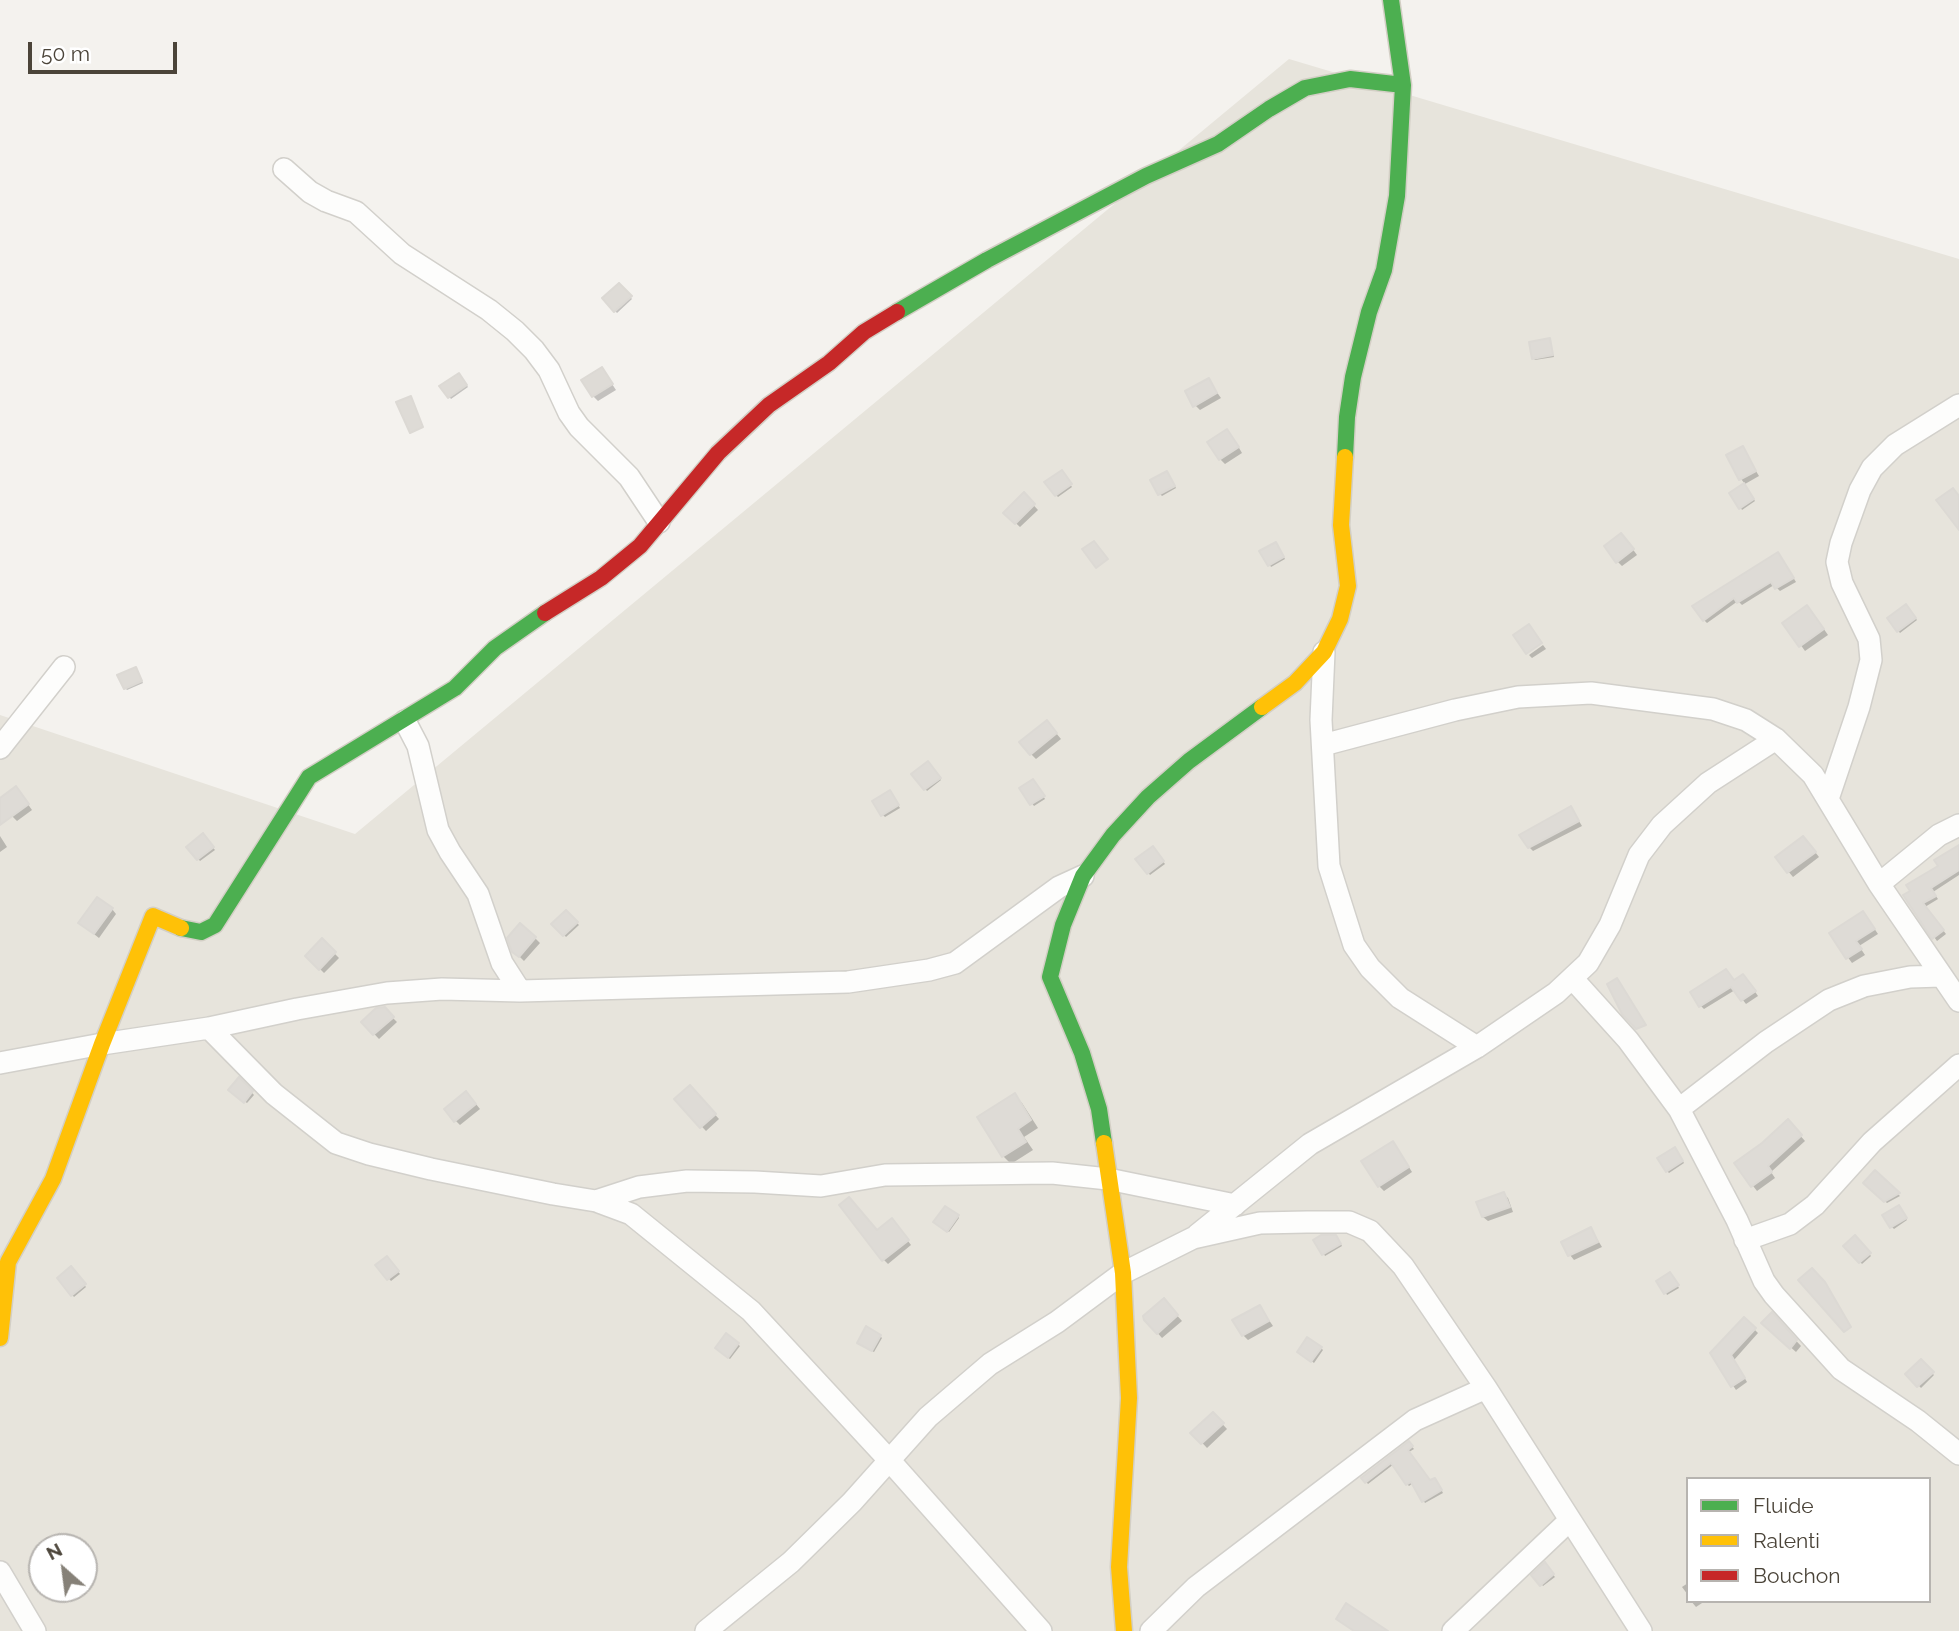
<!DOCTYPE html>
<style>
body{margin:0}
#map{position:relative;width:1959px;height:1631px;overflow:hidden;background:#f4f2ee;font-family:Raleway,sans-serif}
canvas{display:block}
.legend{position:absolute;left:1686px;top:1477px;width:245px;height:126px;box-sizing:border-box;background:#fff;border:2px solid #b7b4b0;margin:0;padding:9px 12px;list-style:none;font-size:21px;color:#4b4439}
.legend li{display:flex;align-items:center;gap:14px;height:35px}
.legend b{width:35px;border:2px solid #b7b4b0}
.north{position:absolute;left:28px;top:1533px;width:70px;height:70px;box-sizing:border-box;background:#fff;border:2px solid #b7b4b0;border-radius:50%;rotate:332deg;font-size:19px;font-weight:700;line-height:28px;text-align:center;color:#4b4439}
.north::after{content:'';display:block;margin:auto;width:24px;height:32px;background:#868178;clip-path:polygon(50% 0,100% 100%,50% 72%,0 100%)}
.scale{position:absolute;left:28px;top:42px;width:149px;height:32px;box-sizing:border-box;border:4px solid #4b4439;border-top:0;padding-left:9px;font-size:21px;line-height:24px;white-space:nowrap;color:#4b4439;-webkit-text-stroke:5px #fff;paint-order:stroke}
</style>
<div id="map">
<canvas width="1959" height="1631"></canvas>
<ul class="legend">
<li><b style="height:9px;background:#4caf50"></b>Fluide</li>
<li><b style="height:9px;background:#ffc107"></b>Ralenti</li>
<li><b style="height:9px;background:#c62828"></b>Bouchon</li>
</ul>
<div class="north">N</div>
<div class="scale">50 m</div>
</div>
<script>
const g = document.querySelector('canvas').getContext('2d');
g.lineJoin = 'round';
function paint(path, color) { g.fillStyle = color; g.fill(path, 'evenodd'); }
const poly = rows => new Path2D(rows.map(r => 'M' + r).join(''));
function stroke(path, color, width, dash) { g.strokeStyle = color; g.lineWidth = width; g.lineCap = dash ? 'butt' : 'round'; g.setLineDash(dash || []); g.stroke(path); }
paint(poly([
 [1289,59,1959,259,1959,1631,0,1631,0,715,355,834],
 [1688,1479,1929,1479,1929,1601,1688,1601],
 [42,1547,84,1547,84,1589,42,1589]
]), '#e7e4dc');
paint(poly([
 [619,285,632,299,617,313,604,299],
 [1549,340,1554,357,1535,360,1533,358],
 [602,369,616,390,598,401,593,396],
 [460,377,468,387,451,399,442,387],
 [1208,380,1221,398,1200,410,1195,405],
 [1232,436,1242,453,1225,464,1220,459],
 [1742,448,1759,476,1745,484,1741,479],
 [1063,474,1072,487,1058,497,1056,495],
 [1169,475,1176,488,1162,496,1160,494],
 [1745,487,1755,501,1742,510,1741,508],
 [1024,495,1038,510,1020,527,1005,513],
 [1626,540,1637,555,1622,566,1617,561],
 [1277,546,1285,559,1271,567,1270,565],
 [1781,558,1796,582,1780,591,1774,585,1742,605,1738,601,1707,623,1704,620],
 [1906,607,1917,620,1900,633,1889,619],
 [1812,612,1828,635,1805,651,1785,623],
 [1543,645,1546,649,1532,658,1529,655],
 [137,671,143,683,127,690,125,688],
 [1051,727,1061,739,1036,759,1031,754],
 [928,763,941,780,927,791,914,774],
 [1035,783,1045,799,1034,806,1021,788],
 [20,793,32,810,17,821,12,816],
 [891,794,900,808,885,817,883,815],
 [1571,808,1582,826,1533,851,1529,847],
 [0,836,7,847,0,852],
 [203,836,215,850,200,861,189,847],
 [1808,843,1819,857,1793,877,1777,858],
 [1153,848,1165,864,1150,875,1138,859],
 [1959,855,1959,875,1933,892,1938,899,1925,907,1946,934,1937,941,1905,896],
 [112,909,116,914,99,938,85,927],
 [566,912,579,925,566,937,554,924],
 [1867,918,1878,934,1859,946,1865,955,1852,963,1831,934],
 [535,938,540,943,524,961,519,956],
 [322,941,339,958,324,973,307,956],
 [1747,980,1758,996,1746,1004,1735,990,1704,1009,1701,1006,1734,982],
 [384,1009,397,1022,379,1039,363,1022],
 [239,1079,254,1095,247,1103,230,1090],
 [690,1087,719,1119,706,1131,676,1099],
 [1014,1096,1022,1103,1038,1128,1024,1137,1033,1150,1011,1164,1003,1156,979,1118],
 [471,1098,480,1109,460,1125,455,1120],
 [1788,1122,1805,1141,1771,1172,1775,1178,1757,1191,1736,1164,1763,1144],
 [1397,1148,1412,1172,1384,1191,1379,1186],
 [1676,1151,1684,1163,1669,1173,1667,1171],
 [1875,1172,1900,1196,1887,1203,1865,1183],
 [1503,1194,1508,1198,1513,1212,1488,1221,1483,1217],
 [1900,1209,1907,1220,1894,1229,1892,1227],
 [958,1216,959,1218,949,1232,937,1224],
 [896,1225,911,1245,888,1264,884,1260,877,1232],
 [1591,1229,1602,1247,1574,1260,1570,1255],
 [1855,1238,1871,1256,1862,1264,1846,1246],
 [1338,1239,1342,1246,1325,1256,1324,1254],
 [387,1258,400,1274,391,1281,378,1266],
 [71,1269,86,1287,74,1297,59,1278],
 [1672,1276,1679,1288,1667,1295,1666,1293],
 [1164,1301,1182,1321,1162,1338,1145,1319],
 [1260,1307,1273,1326,1248,1340,1243,1335],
 [1772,1315,1801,1346,1796,1352,1769,1328],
 [1744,1319,1758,1333,1734,1360,1747,1382,1736,1390,1712,1354],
 [727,1336,740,1346,730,1359,717,1348],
 [880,1336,882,1338,874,1352,861,1345],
 [1321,1348,1323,1350,1314,1363,1299,1351],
 [1921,1362,1934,1375,1921,1388,1908,1374],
 [1213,1414,1227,1429,1207,1448,1193,1433],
 [1409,1443,1414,1449,1409,1452,1430,1482,1437,1482,1443,1493,1425,1503,1413,1483,1409,1486,1407,1484,1394,1464,1368,1484,1363,1478],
 [1545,1565,1555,1577,1543,1586,1534,1575],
 [1688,1583,1688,1595,1682,1587],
 [1691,1601,1705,1601,1696,1607]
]), '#0003');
const building = poly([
 [619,283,632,296,614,312,602,298,619,283],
 [1550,338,1553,355,1532,359,1529,342,1550,338],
 [602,367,613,384,592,397,581,380,602,367],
 [459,373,467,385,448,398,439,386,459,373],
 [1209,378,1217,393,1193,407,1185,391,1209,378],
 [411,396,423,427,410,433,396,402,411,396],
 [1227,429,1239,447,1219,460,1207,442,1227,429],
 [1743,446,1756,471,1739,480,1726,455,1743,446],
 [1062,470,1072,484,1055,496,1044,482,1062,470],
 [1167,471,1175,486,1158,495,1150,480,1167,471],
 [1744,483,1754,499,1739,509,1729,493,1744,483],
 [1953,488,1959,496,1959,530,1936,500,1953,488],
 [1024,492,1035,504,1015,524,1003,513,1024,492],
 [1621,533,1634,549,1616,563,1604,546,1621,533],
 [1094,541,1108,559,1096,568,1082,549,1094,541],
 [1276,542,1284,557,1268,566,1259,551,1276,542],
 [1778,552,1794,578,1775,589,1771,582,1737,603,1734,598,1703,621,1692,606,1778,552],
 [1906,604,1916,618,1897,632,1887,618,1906,604],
 [1807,605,1824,629,1799,647,1782,623,1807,605],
 [1529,624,1542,643,1526,654,1513,635,1529,624],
 [136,667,142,681,124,689,117,675,136,667],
 [1047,720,1057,733,1030,755,1019,742,1047,720],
 [928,761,941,778,924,790,911,774,928,761],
 [1033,779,1045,796,1030,805,1019,788,1033,779],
 [16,786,29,804,0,825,0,798,16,786],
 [890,790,899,805,881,816,872,801,890,790],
 [1571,806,1579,821,1528,848,1519,835,1571,806],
 [203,833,214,847,197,860,186,847,203,833],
 [1803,836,1816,852,1787,873,1775,857,1803,836],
 [1959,845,1959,870,1931,888,1936,896,1923,903,1944,930,1932,939,1903,895,1910,891,1906,885,1938,866,1934,860,1959,845],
 [1153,846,1164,861,1147,874,1135,859,1153,846],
 [97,897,113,908,94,934,78,923,97,897],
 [566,910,578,922,563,936,551,924,566,910],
 [1863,911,1875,929,1856,941,1862,949,1846,959,1829,933,1863,911],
 [520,923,536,937,519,957,512,952,507,938,520,923],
 [322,938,336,952,319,970,305,956,322,938],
 [1726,969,1734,980,1743,974,1756,991,1741,1001,1731,987,1699,1007,1690,992,1726,969],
 [1617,978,1646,1025,1636,1029,1622,1014,1607,984,1617,978],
 [385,1007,394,1017,373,1035,361,1022,376,1008,385,1007],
 [239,1077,253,1091,244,1103,228,1090,239,1077],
 [690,1085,716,1114,700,1128,674,1099,690,1085],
 [466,1091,476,1104,454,1122,444,1109,466,1091],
 [1015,1093,1031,1120,1018,1129,1026,1142,1002,1157,977,1117,1015,1093],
 [1788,1119,1802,1135,1768,1166,1772,1172,1751,1187,1734,1163,1762,1143,1788,1119],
 [1393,1141,1409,1167,1378,1187,1361,1161,1393,1141],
 [1675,1147,1683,1161,1666,1172,1657,1158,1675,1147],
 [1875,1170,1900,1193,1884,1202,1863,1183,1875,1170],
 [1504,1192,1510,1207,1482,1217,1476,1202,1504,1192],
 [849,1197,877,1230,892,1218,909,1240,882,1261,839,1205,849,1197],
 [1899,1205,1907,1218,1890,1228,1882,1215,1899,1205],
 [945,1206,959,1215,947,1232,933,1222,945,1206],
 [1591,1227,1598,1242,1568,1256,1561,1242,1591,1227],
 [1321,1235,1336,1235,1341,1244,1322,1255,1313,1240,1321,1235],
 [1855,1235,1871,1253,1859,1263,1843,1246,1855,1235],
 [387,1256,399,1271,387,1280,375,1265,387,1256],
 [71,1266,86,1284,71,1296,57,1278,71,1266],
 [1812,1268,1825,1282,1851,1327,1844,1332,1798,1280,1812,1268],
 [1670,1272,1679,1285,1664,1294,1656,1281,1670,1272],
 [1164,1298,1178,1315,1157,1334,1144,1320,1143,1316,1164,1298],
 [1260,1305,1269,1321,1242,1336,1232,1320,1260,1305],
 [1772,1312,1797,1340,1790,1349,1761,1323,1772,1312],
 [1744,1317,1756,1328,1731,1355,1745,1378,1731,1387,1710,1353,1744,1317],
 [866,1326,881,1335,872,1351,857,1343,866,1326],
 [726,1333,739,1343,728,1358,715,1348,726,1333],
 [1307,1337,1322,1347,1311,1362,1297,1352,1307,1337],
 [1921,1359,1934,1372,1917,1387,1905,1374,1921,1359],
 [1213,1412,1224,1423,1201,1444,1190,1433,1213,1412],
 [1409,1441,1413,1446,1408,1450,1430,1480,1435,1478,1442,1490,1422,1502,1411,1482,1406,1485,1391,1463,1365,1483,1361,1478,1409,1441],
 [1545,1562,1554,1574,1540,1586,1531,1575,1545,1562],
 [1346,1603,1388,1631,1354,1631,1336,1619,1346,1603]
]);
paint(building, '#dedbd6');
stroke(building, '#dcd9d4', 2);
const street = poly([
 [284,169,310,192,326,201,356,212,402,254,489,310,515,331,534,350,549,370,569,413,579,427,629,477,659,522],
 [1324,652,1321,720,1329,866,1354,945,1370,968,1400,998,1477,1047],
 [405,721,418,746,438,830,450,852,478,894,502,963,520,991],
 [1323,745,1455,710,1518,697,1591,693,1713,709,1746,720,1776,739,1813,775,1879,884,1959,1001],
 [0,748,64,667],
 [1828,799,1859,707,1871,660,1869,639,1842,583,1837,562,1841,543,1860,490,1872,468,1895,445,1959,405],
 [1879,884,1939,835,1959,825],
 [1572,978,1628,1040,1679,1109,1737,1220,1764,1281,1774,1295,1841,1369,1918,1421,1959,1454],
 [209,1028,274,1094,336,1143,369,1154,431,1169,553,1194,596,1201,631,1214,751,1311,890,1461,1041,1631],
 [0,1063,102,1044,209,1028,297,1009,387,993,442,989,520,991,848,982,929,970,955,963,1059,887,1083,876],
 [1679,1109,1766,1042,1829,1000,1864,986,1910,977,1941,976],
 [596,1201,639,1187,687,1181,755,1182,821,1186,885,1175,1052,1173,1108,1179,1235,1205],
 [1197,1235,1310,1144,1477,1047,1556,993,1588,963,1610,925,1639,855,1662,825,1708,783,1776,739],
 [1745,1240,1790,1224,1815,1205,1872,1142,1959,1065],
 [0,1572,35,1631],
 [706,1631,791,1562,852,1502,928,1417,990,1364,1057,1322,1123,1273,1193,1238,1260,1223,1307,1222,1349,1222,1370,1231,1403,1266,1486,1388,1641,1631],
 [1151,1631,1196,1587,1415,1420,1486,1388],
 [1453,1631,1570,1520]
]);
const fast = poly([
 [897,312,987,260,1146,176,1218,144,1269,109,1305,88,1350,79,1403,85],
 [1345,457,1347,417,1353,377,1369,312,1384,270,1397,196,1403,85,1391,0],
 [181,928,201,932,215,925,309,777,455,688,495,648,545,613],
 [1104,1143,1099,1109,1082,1053,1050,977,1063,925,1083,876,1113,835,1148,797,1189,761,1262,707]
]);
const slow = poly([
 [1262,707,1295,683,1324,652,1340,619,1348,586,1341,525,1345,457],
 [1104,1143,1123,1273,1129,1398,1119,1567,1124,1631],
 [0,1338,8,1262,53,1179,102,1044,153,916,181,928]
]);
const jam = poly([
 [545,613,601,578,640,546,718,453,769,405,829,363,864,332,897,312]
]);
stroke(street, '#d2d0cb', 24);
stroke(fast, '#d3cfc5', 19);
stroke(slow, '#d3cfc5', 19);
stroke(jam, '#d3cfc5', 19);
stroke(street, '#fdfdfc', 21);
stroke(fast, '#4caf50', 16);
stroke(slow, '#ffc107', 16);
stroke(jam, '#c62828', 16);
</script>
